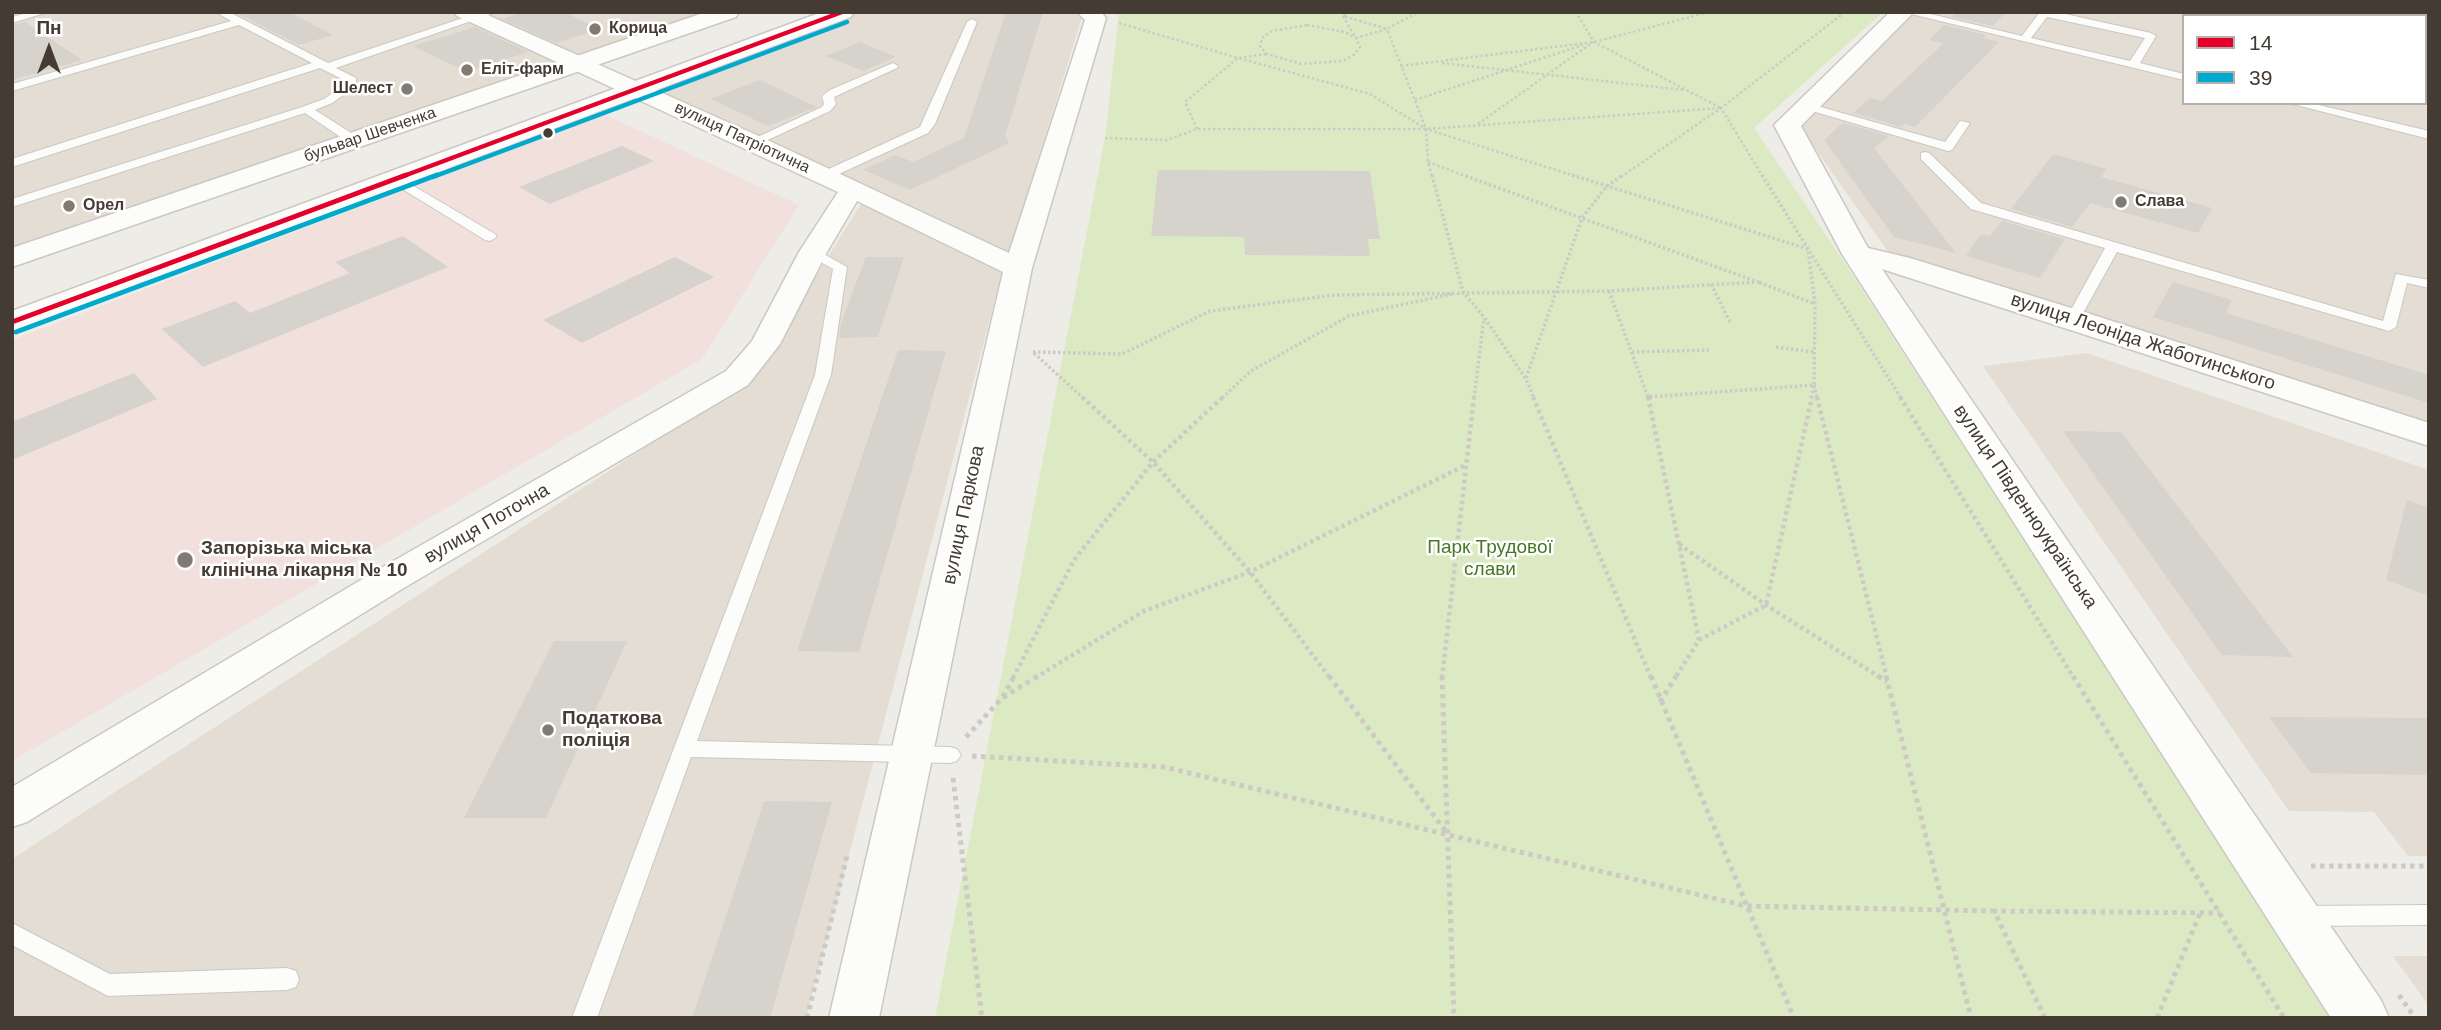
<!DOCTYPE html>
<meta charset="utf-8">
<style>
body{margin:0}
#map{position:relative;width:2441px;height:1030px;overflow:hidden;background:#eeece6;font-family:Helvetica,sans-serif}
canvas{display:block}
.frame{position:absolute;inset:0;border:14px solid #443c32;pointer-events:none}
.legend{position:absolute;left:2182px;top:14px;width:245px;height:91px;box-sizing:border-box;background:#fff;border:2px solid #b4b1ad;margin:0;padding:9px 12px;list-style:none;font-size:21px;color:#443c32}
.legend li{display:flex;align-items:center;gap:14px;height:35px}
.legend b{width:35px;border:2px solid #b4b1ad}
.north{position:absolute;left:14px;top:14px;width:70px;height:70px;-webkit-text-stroke:5px #fff;paint-order:stroke;rotate:0deg;font-size:19px;font-weight:700;line-height:28px;text-align:center;color:#443c32}
.north::after{content:'';display:block;margin:auto;width:24px;height:32px;background:#443c32;clip-path:polygon(50% 0,100% 100%,50% 72%,0 100%)}
</style>
<div id="map">
<canvas width="2441" height="1030"></canvas>
<div class="frame"></div>
<ul class="legend">
<li><b style="height:9px;background:#e4002b"></b>14</li>
<li><b style="height:9px;background:#00a9ce"></b>39</li>
</ul>
<div class="north">Пн</div>
</div>
<script>
const g = document.querySelector('canvas').getContext('2d');
g.lineJoin = 'round';
function paint(path, color) { g.fillStyle = color; g.fill(path, 'evenodd'); }
const poly = rows => new Path2D(rows.map(r => 'M' + r).join(''));
function stroke(path, color, width, dash) { g.strokeStyle = color; g.lineWidth = width; g.lineCap = dash ? 'butt' : 'round'; g.setLineDash(dash || []); g.stroke(path); }
function label(font, color, halo, rows, align = 'center') {
  g.font = font + ' Helvetica,sans-serif'; g.lineWidth = 5; g.setLineDash([]); g.textBaseline = 'middle'; g.strokeStyle = halo; g.fillStyle = color; for (const [text, x, y, turn = 0] of rows) {
    g.save(); g.translate(x, y); g.rotate((+turn || 0) * Math.PI / 180); g.textAlign = isNaN(turn) ? turn : align; if (halo) g.strokeText(text, 0, 0); g.fillText(text, 0, 0); g.restore();
  }
}
paint(poly([
 [12,12,451,12,565,64,12,250],
 [477,12,714,12,583,58],
 [860,12,1074,12,1082,17,1009,253,652,89],
 [1914,12,2255,12,2272,16,2184,16,2184,103,2425,103,2425,48,2429,48,2429,423,1891,256,1800,127],
 [861,204,1002,273,806,1018,12,1018,12,859,752,378],
 [2087,353,2429,470,2429,856,2408,856,2374,812,2289,811,1983,366],
 [2393,956,2429,956,2429,1006]
]), '#e3ddd3');
paint(poly([
 [604,114,799,205,702,359,12,761,12,340]
]), '#f1e0dc');
paint(poly([
 [1122,12,1883,12,1754,128,1844,262,2333,1018,935,1018,1105,138,1119,13]
]), '#dceac4');
paint(poly([
 [235,12,289,12,333,35,299,45],
 [522,12,564,12,600,29,556,43,502,19],
 [1006,12,1043,12,1005,136,1009,143,910,190,863,170,895,155,913,162,964,138],
 [1956,12,2006,12,1993,26,1952,17],
 [25,22,82,60,12,80,12,25],
 [1944,25,1986,35,1983,38,1999,42,1915,127,1905,124,1901,127,1853,113,1870,98,1882,101,1944,43,1929,40],
 [475,27,528,52,467,72,413,46],
 [860,42,896,57,863,71,825,56],
 [760,80,817,107,768,126,711,99],
 [1843,123,1889,136,1874,148,1956,253,1894,237,1824,140],
 [622,146,654,161,550,204,519,187],
 [2053,154,2107,169,2101,177,2212,208,2198,233,2090,203,2072,227,2011,209],
 [1158,170,1370,171,1380,239,1368,239,1370,256,1245,255,1244,237,1151,236],
 [2002,221,2065,239,2040,278,1966,256,1981,234,1990,236],
 [403,236,448,267,203,367,162,329,235,301,250,313,350,273,335,262],
 [675,257,714,277,582,343,543,320],
 [866,257,904,257,878,337,839,338,841,323],
 [2173,282,2232,300,2226,313,2429,375,2429,403,2153,317],
 [898,350,946,351,859,652,797,651],
 [134,373,157,399,12,460,12,422],
 [2063,431,2121,432,2293,657,2222,655],
 [2407,500,2429,508,2429,596,2386,580],
 [554,641,627,641,546,818,464,818],
 [2269,717,2429,718,2429,775,2311,773],
 [764,801,832,802,770,1018,692,1018]
]), '#d6d3cd');
const service = poly([
 [30,12,48,12,12,23,12,17,30,12],
 [216,12,229,12,328,63,481,12,497,12,336,68,356,78,356,86,332,103,315,110,359,138,359,144,351,144,305,113,12,207,12,199,302,107,324,99,345,84,346,81,320,68,12,167,12,159,312,63,239,25,12,91,12,84,231,21,216,12],
 [1903,12,1922,12,2022,36,2040,12,2056,12,2151,33,2156,36,2140,63,2184,74,2184,80,1903,12],
 [2047,17,2145,38,2130,61,2031,38,2047,17],
 [972,19,977,22,935,124,928,133,828,179,820,179,820,173,920,127,967,22,972,19],
 [893,63,898,66,897,68,834,97,836,104,830,111,757,145,747,142,822,107,824,104,822,96,830,90,893,63],
 [2425,91,2429,92,2429,98,2425,97,2425,91],
 [2289,103,2310,103,2429,131,2429,139,2289,103],
 [1802,104,1810,104,1945,142,1960,121,1970,123,1952,150,1948,151,1802,108,1802,104],
 [1925,152,1929,153,1981,203,2383,321,2396,274,2429,280,2429,288,2407,283,2396,327,2389,331,2117,252,2078,322,2068,322,2066,319,2105,248,1971,209,1921,159,1921,153,1925,152],
 [395,175,495,234,497,237,490,241,485,240,391,182,391,176,395,175],
 [813,248,847,267,831,375,697,741,950,747,957,749,961,755,957,761,950,763,691,757,597,1018,572,1018,815,375,833,269,808,255,808,249,813,248],
 [2429,905,2429,925,2302,926,2294,923,2290,916,2294,909,2302,906,2429,905],
 [12,923,110,974,287,968,296,971,299,979,296,987,287,990,108,996,12,945,12,923]
]);
const minor = poly([
 [454,12,481,12,761,137,1009,253,1085,20,1077,12,1101,12,1106,18,1032,268,879,1018,829,1018,1003,272,857,201,827,252,780,344,748,385,402,589,27,822,12,827,12,787,376,571,726,371,752,341,799,252,838,192,457,16,454,12]
]);
const tertiary = poly([
 [706,12,739,12,736,17,12,267,12,248,706,12],
 [822,12,854,12,851,17,12,332,12,311,822,12],
 [1890,12,1914,12,1801,126,1868,248,1910,258,2084,312,2429,423,2429,446,1882,269,2381,1000,2389,1018,2331,1018,1842,254,1774,125,1890,12]
]);
const primary = poly([
 [2265,12,2302,12,2304,16,2267,16,2265,12],
 [2322,12,2359,12,2361,16,2324,16,2322,12],
 [2425,36,2429,37,2429,51,2425,50,2425,36]
]);
stroke(service, '#cbc8c2', 2);
stroke(minor, '#cbc8c2', 3);
stroke(tertiary, '#cbc8c2', 3);
stroke(primary, '#d1c7b2', 3);
stroke(poly([
 [1350,12,1343,16,1387,29,1418,12],
 [1343,16,1356,38,1387,29,1426,129,1428,161,1432,177],
 [1119,23,1238,58,1267,54],
 [1307,25,1345,32,1356,38,1360,47,1354,55,1342,61,1301,64,1267,54,1260,46,1262,38,1272,31,1307,25],
 [1442,63,1684,90],
 [1401,66,1594,42,1709,12],
 [1415,100,1583,45],
 [1478,124,1593,42],
 [1197,129,1185,102,1238,58,1370,94,1426,129,1578,177],
 [1105,138,1167,140,1197,129,1426,129,1721,108,1594,42,1576,12],
 [1428,162,1468,177],
 [1621,177,1721,108],
 [1763,177,1721,108,1845,12]
]), '#cdcac6', 2.5, [2.5, 2.5]);
stroke(poly([
 [1432,175,1463,292,1484,317,1526,379,1534,398],
 [1572,175,1808,249,1815,304,1758,282],
 [1762,175,1901,398],
 [1711,284,1731,324],
 [1609,291,1648,397,1814,385,1815,304],
 [1776,347,1814,352],
 [1033,352,1122,354,1210,311,1334,295,1609,291,1758,282,1463,175],
 [1632,352,1709,350],
 [1034,353,1083,398],
 [1526,378,1582,218,1607,186,1623,175],
 [1814,385,1817,398],
 [1222,398,1251,371,1349,316,1452,294],
 [1474,398,1484,318],
 [1811,398,1814,386]
]), '#cdcac6', 3.5, [2.5, 2.5]);
stroke(poly([
 [1082,397,1153,462,1250,572,1330,678],
 [1533,397,1651,678],
 [1648,397,1654,397],
 [1648,397,1699,640,1675,678],
 [1817,397,1887,678],
 [1900,397,2074,678],
 [1679,544,1766,605,1881,678],
 [1699,640,1766,605,1812,397],
 [1013,678,1074,560,1153,462,1223,397],
 [1035,678,1144,611,1250,572,1466,465],
 [1442,678,1474,397]
]), '#cdcac6', 4.5, [3.5, 3.5]);
stroke(poly([
 [1329,676,1447,833],
 [1442,676,1454,1018],
 [1651,676,1794,1018],
 [1878,676,1887,682],
 [1886,676,1971,1018],
 [2073,676,2284,1018],
 [1003,697,1014,676],
 [1660,702,1676,676],
 [966,737,1002,698,1038,676],
 [972,756,1164,767,1746,906,1994,911],
 [953,778,982,1018],
 [2311,866,2429,866],
 [2399,995,2415,1018],
 [807,1018,848,852],
 [2045,1018,1994,911,2220,913],
 [2157,1018,2200,913]
]), '#cdcac6', 5, [4.5, 4.5]);
paint(service, '#fcfcfb');
paint(minor, '#fcfcfb');
paint(tertiary, '#fcfcfb');
paint(primary, '#f0ebe2');
stroke(poly([
 [401,177,842,12]
]), '#e4002b', 4.5);
stroke(poly([
 [12,322,406,175]
]), '#e4002b', 5);
stroke(poly([
 [433,177,847,22]
]), '#00a9ce', 4.5);
stroke(poly([
 [16,332,437,175]
]), '#00a9ce', 5);
for (const [x, y, r, color] of [
 [595,29,7,"#807a71"],
 [467,70,7,"#807a71"],
 [407,89,7,"#807a71"],
 [548,133,6,"#443c32"],
 [2121,202,7,"#807a71"],
 [69,206,7,"#807a71"],
 [185,560,9,"#807a71"],
 [548,730,7,"#807a71"]
]) { const dot = new Path2D(); dot.arc(x, y, r, 0, 2 * Math.PI); g.fillStyle = color; g.fill(dot); stroke(dot, '#fff', 2.5); }
label('bold 16px', '#443c32', '#fff', [
 ["Корица",609,29],
 ["Еліт-фарм",481,70],
 ["Шелест",393,89,"right"],
 ["Слава",2135,202],
 ["Орел",83,206]
], 'left');
label('16px', '#443c32', '#fff', [
 ["бульвар Шевченка",370,135,-19],
 ["вулиця Патріотична",742,138,25]
]);
label('19px', '#443c32', '#fff', [
 ["вулиця Леоніда Жаботинського",2143,342,18],
 ["вулиця Південноукраїнська",2025,507,56],
 ["вулиця Паркова",964,515,-78],
 ["вулиця Поточна",487,524,-30]
]);
label('19px', '#467723', '#fff', [
 ["Парк Трудової",1490,548],
 ["слави",1490,570]
]);
label('bold 19px', '#443c32', '#fff', [
 ["Запорізька міська",201,549],
 ["клінічна лікарня № 10",201,571],
 ["Податкова",562,719],
 ["поліція",562,741]
], 'left');
</script>
